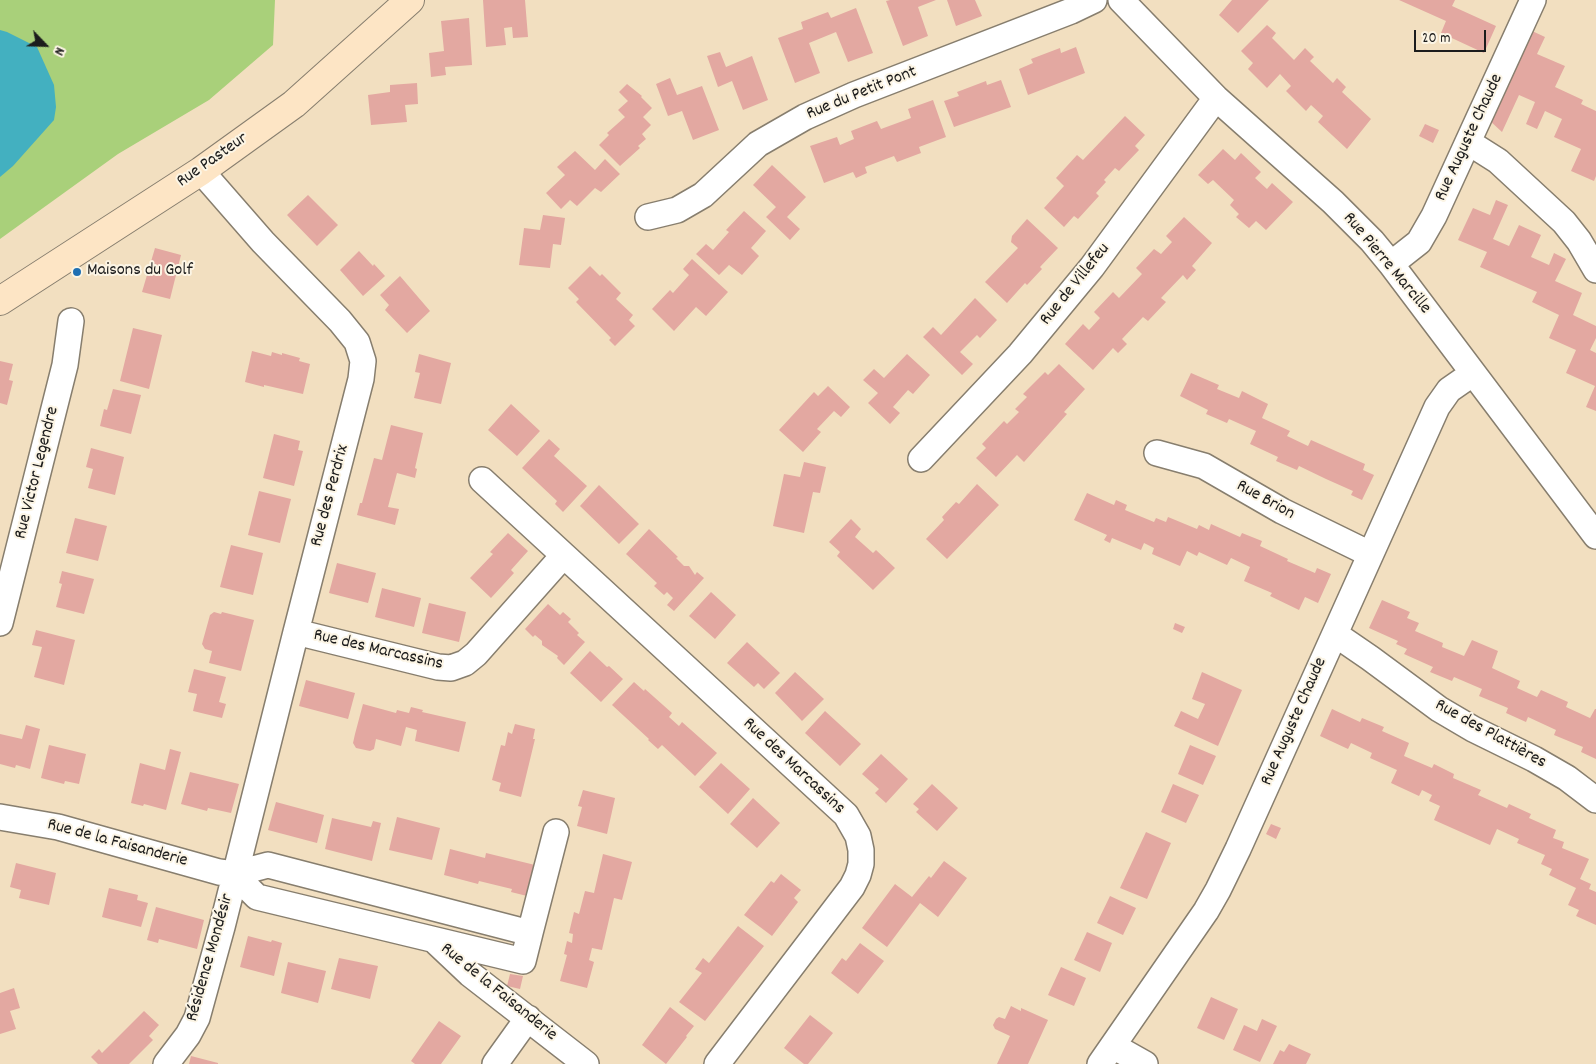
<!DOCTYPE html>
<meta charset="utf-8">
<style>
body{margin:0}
#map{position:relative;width:1596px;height:1064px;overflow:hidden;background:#f2dfc0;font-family:Dekko,sans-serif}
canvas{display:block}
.north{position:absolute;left:20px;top:20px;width:50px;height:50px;-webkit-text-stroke:4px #fcf5e5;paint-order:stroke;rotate:114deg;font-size:14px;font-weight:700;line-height:20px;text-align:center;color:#1c1c1c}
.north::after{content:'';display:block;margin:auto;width:18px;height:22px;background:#1c1c1c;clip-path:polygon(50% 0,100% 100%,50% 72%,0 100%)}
.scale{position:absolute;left:1414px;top:30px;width:72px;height:22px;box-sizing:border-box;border:2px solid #1c1c1c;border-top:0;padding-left:6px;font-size:15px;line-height:18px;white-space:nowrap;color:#1c1c1c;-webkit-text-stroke:4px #fcf5e5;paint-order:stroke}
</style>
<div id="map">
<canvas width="1596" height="1064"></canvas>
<div class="north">N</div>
<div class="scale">20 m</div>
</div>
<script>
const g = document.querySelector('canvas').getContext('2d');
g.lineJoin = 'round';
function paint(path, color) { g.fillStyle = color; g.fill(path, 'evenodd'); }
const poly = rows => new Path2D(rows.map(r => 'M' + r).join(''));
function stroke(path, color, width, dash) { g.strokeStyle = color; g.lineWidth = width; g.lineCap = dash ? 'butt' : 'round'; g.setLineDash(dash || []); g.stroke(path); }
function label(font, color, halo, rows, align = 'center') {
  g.font = font + ' Dekko,sans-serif'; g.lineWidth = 4; g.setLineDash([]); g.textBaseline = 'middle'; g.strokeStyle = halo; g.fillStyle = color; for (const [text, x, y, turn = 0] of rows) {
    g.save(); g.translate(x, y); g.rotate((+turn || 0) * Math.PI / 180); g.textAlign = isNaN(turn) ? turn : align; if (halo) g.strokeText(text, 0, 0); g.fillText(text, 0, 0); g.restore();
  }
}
paint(poly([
 [0,0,275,0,273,45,209,100,118,154,0,239]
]), '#a9d07a');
paint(poly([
 [0,30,7,32,37,47,54,85,56,107,54,120,13,166,0,177]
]), '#43b0c0');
paint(poly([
 [483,0,525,0,528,37,513,38,512,27,504,28,506,45,486,47],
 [890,0,936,0,918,7,928,36,903,46,886,1],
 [947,0,975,0,982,16,956,26],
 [1232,0,1269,0,1238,33,1219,15],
 [1399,0,1455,0,1452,6,1496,26,1484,53,1441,33,1446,21],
 [856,8,873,53,848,62,836,32,809,43,820,73,795,83,778,38,803,29,801,22,828,12,831,18],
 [469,18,472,65,445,67,446,75,431,77,429,53,444,51,441,21],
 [1267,25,1276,33,1272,38,1294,60,1305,48,1314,57,1310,61,1333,83,1337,78,1346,87,1342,92,1371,119,1347,149,1318,122,1323,116,1311,105,1306,111,1286,91,1291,86,1280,74,1267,88,1248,69,1253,63,1241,51],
 [1530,30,1545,37,1537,54,1565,66,1555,87,1583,100,1581,104,1596,111,1596,176,1594,181,1571,171,1581,149,1554,137,1562,119,1545,111,1537,129,1526,124,1535,102,1519,95,1502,132,1489,120],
 [1076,47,1085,73,1028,95,1019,69,1033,63,1031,59,1060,48,1061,53],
 [720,52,726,67,752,56,768,100,743,110,732,81,718,87,707,56],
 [670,78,677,95,702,86,719,130,693,140,682,111,668,116,656,84],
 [1001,80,1011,107,954,127,944,101,959,96,957,92,986,81,987,85],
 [417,83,418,104,405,105,407,122,371,125,368,95,390,92,390,85],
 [627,84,642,96,641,97,652,108,643,117,651,125,642,134,646,139,638,146,640,148,620,166,599,145,609,135,607,133,625,117,618,110,628,101,619,92],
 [933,100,946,137,919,147,921,153,897,162,894,156,865,167,867,173,856,178,853,172,824,183,810,146,837,137,840,145,854,139,851,131,877,121,881,129,911,118,908,109],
 [1125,116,1145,135,1135,146,1139,150,1119,171,1115,168,1104,180,1106,182,1096,193,1099,196,1078,219,1074,216,1064,227,1044,208,1064,186,1056,178,1077,155,1083,160],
 [1425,124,1439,130,1433,143,1419,136],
 [1223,149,1235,160,1241,153,1261,172,1255,178,1267,189,1272,183,1293,202,1266,230,1256,221,1249,228,1236,217,1239,214,1230,205,1234,200,1213,180,1208,184,1198,175],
 [575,151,595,170,605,159,620,174,601,192,595,188,577,206,570,200,561,209,546,193,565,175,557,167],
 [772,165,806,197,787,217,800,229,790,240,766,217,776,207,753,185],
 [308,195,338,225,317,246,287,215],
 [1496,200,1508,205,1493,239,1509,246,1519,225,1541,235,1531,257,1549,265,1554,253,1566,259,1555,281,1582,293,1573,315,1596,326,1596,338,1590,350,1596,353,1596,411,1586,407,1595,386,1566,373,1576,350,1549,338,1559,315,1532,302,1537,292,1480,267,1487,252,1458,240,1473,208,1490,215],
 [744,211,766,231,751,248,759,256,742,275,729,265,719,275,696,254,706,244,713,250,729,232,726,230],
 [543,215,565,218,561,245,553,244,550,268,519,265,524,228,540,230],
 [1184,217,1212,243,1192,266,1196,270,1187,280,1183,275,1161,298,1166,302,1148,321,1143,317,1122,339,1127,344,1118,353,1113,348,1093,370,1065,344,1083,324,1089,330,1100,318,1094,312,1113,292,1119,298,1142,274,1136,268,1154,249,1161,254,1172,242,1166,236],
 [1027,219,1058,248,1040,267,1042,269,1027,285,1025,283,1007,303,985,282,1018,248,1011,242,1012,236],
 [155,248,181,255,170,299,142,292],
 [359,251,373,266,374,264,385,276,363,296,340,270],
 [692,259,728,292,706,316,696,307,674,331,652,309,670,290,673,293,689,275,683,269],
 [590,266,600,276,602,274,621,293,616,299,633,315,629,320,635,326,615,346,609,340,611,338,576,302,579,299,568,288],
 [400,276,430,311,407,333,385,310,389,305,380,295],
 [975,298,997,320,980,338,977,335,960,352,973,364,962,375,923,337,933,327,941,335],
 [133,328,162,335,149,389,120,381],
 [252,351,271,356,272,352,282,355,282,353,300,358,299,361,310,364,303,394,264,385,264,387,245,382],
 [419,354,451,363,441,404,414,398,420,373,415,372],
 [907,354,930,375,913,394,908,390,893,407,900,413,890,424,868,403,878,393,863,380,874,369,884,378],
 [0,361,13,364,9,380,13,381,7,405,0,403],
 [1059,364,1085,389,1064,412,1067,414,1024,462,1017,455,996,477,976,458,986,448,982,444,1004,421,1007,424,1019,412,1015,409,1027,397,1023,394,1045,372,1048,375],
 [1191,373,1219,385,1217,389,1239,398,1242,391,1268,404,1262,418,1290,431,1287,436,1308,446,1311,440,1365,464,1363,470,1374,475,1362,500,1351,495,1353,491,1326,479,1299,466,1297,470,1276,461,1278,457,1250,444,1256,431,1229,419,1227,423,1206,414,1208,410,1180,396],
 [828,386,850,407,841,417,834,411,817,429,821,432,803,452,779,430,814,392,818,396],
 [113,389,141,395,131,434,100,426,104,409,107,410],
 [511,404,540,431,517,456,488,430],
 [391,425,423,433,415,468,417,469,415,478,397,473,388,507,399,509,395,525,357,515,360,503,362,503,374,458,382,460],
 [274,434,300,441,298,450,303,451,294,486,263,478],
 [549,439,560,449,554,456,587,486,563,512,555,504,557,501,522,468],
 [91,448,124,457,115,495,88,488,93,469,86,467],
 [804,462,826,467,820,493,813,492,804,533,773,526,784,474,800,477],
 [977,484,999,505,947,559,926,539,944,520,942,517,956,502,959,504],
 [599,485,639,524,619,544,580,506],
 [259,491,291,499,280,543,248,535],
 [1087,493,1114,505,1116,500,1127,505,1125,510,1154,522,1156,518,1166,522,1168,517,1197,529,1199,525,1209,530,1211,524,1240,537,1242,533,1262,541,1260,546,1288,559,1287,561,1315,573,1317,568,1331,574,1318,603,1305,597,1299,610,1270,596,1272,593,1244,581,1250,567,1231,558,1227,565,1199,552,1197,556,1187,551,1180,566,1152,554,1154,548,1144,543,1141,550,1112,538,1110,543,1104,540,1107,535,1074,520],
 [75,518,107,526,98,561,66,553],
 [851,519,861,529,855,537,873,553,876,550,895,568,873,590,837,556,840,552,829,542],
 [649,529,678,557,676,558,684,566,689,566,695,575,697,572,704,578,674,611,667,605,673,598,667,592,664,595,654,586,657,583,626,554],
 [508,533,528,551,511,570,514,573,491,598,470,578,493,554,490,552],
 [231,545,263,553,253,595,220,587],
 [337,563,376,573,368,603,329,593],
 [62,571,94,579,84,614,56,607,62,584,59,583],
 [382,588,421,598,414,627,375,617],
 [711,592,736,615,715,639,689,616],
 [1382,600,1410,612,1407,618,1419,623,1415,631,1443,643,1442,647,1464,656,1472,640,1498,651,1492,668,1520,681,1517,688,1537,697,1541,690,1568,702,1566,707,1590,718,1595,709,1596,709,1596,759,1581,752,1583,747,1554,735,1556,730,1528,717,1526,722,1506,713,1508,708,1479,696,1482,689,1454,677,1452,681,1430,672,1433,667,1404,654,1407,649,1396,644,1398,641,1369,628],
 [429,603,466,612,459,642,422,633],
 [548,604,560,615,563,612,571,619,568,622,579,633,577,635,585,642,564,665,557,658,558,656,542,645,542,641,535,635,533,637,525,629],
 [214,612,221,614,222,612,254,620,241,671,209,663,212,651,205,649,202,644,210,615],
 [1175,623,1185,627,1182,633,1173,629],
 [36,630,75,640,64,685,34,677,42,647,32,645],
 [747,642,780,673,764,689,758,683,754,687,727,663],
 [590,651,607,667,609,666,623,679,601,702,570,673],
 [194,669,226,677,219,702,226,704,222,718,193,711,197,694,188,692],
 [795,672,824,699,802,721,775,693],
 [1202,672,1242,690,1218,746,1174,726,1181,711,1198,719,1205,704,1192,699],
 [306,680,355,693,348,719,299,706],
 [634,682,644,691,645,689,672,713,669,717,679,726,682,722,717,753,695,776,662,745,658,749,648,740,649,739,612,705],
 [363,704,396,713,397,710,409,713,411,707,423,710,422,712,466,722,459,752,415,741,417,730,406,727,401,746,376,739,374,749,370,751,356,748,353,743,355,734],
 [1332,709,1360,722,1362,718,1384,727,1382,731,1409,743,1404,756,1432,768,1434,764,1454,774,1453,778,1481,790,1478,795,1507,808,1509,804,1531,814,1529,818,1556,830,1553,838,1564,842,1562,848,1589,859,1580,879,1591,884,1589,889,1596,892,1596,925,1576,916,1579,910,1568,905,1576,888,1549,875,1552,869,1541,864,1545,855,1517,843,1519,839,1497,829,1490,845,1434,820,1440,806,1429,801,1432,795,1422,790,1419,796,1391,783,1397,770,1370,758,1372,753,1351,743,1348,749,1320,736],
 [825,711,861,744,840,766,805,733],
 [515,724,535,729,533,739,535,739,521,797,499,791,501,783,492,780,501,745,505,746,508,732,512,734],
 [26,725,40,729,30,769,16,765,15,768,0,764,0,734,22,739],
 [49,745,86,754,79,784,65,781,64,784,41,778],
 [1190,745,1216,756,1203,785,1178,774],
 [170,749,181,752,166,810,144,804,143,806,131,803,140,763,165,770],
 [881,754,908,779,886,803,875,793,879,789,862,774],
 [721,763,750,789,728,814,699,787],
 [190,772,239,784,231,813,208,808,207,811,181,804],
 [932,784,958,808,937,831,916,812,919,809,913,804],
 [1173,784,1199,795,1186,823,1161,812],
 [583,790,615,798,607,834,577,826,582,807,578,806],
 [753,798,780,823,757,848,730,824],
 [276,802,324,815,317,843,268,830],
 [397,817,440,828,432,860,389,850],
 [332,818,371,827,373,821,381,823,372,861,325,849],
 [1271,824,1281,828,1276,839,1266,834],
 [1146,832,1171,843,1147,899,1120,888],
 [450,849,485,858,486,853,535,865,527,896,511,892,512,889,479,881,478,884,444,875],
 [603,854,632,862,622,900,614,898,602,950,592,948,589,960,594,962,587,988,560,981,567,955,564,954,567,941,572,943,573,934,569,933,574,912,579,914,585,891,594,893],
 [944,861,967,878,938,917,920,903,887,947,862,928,895,884,912,897,929,876,931,878],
 [16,863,56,873,49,905,19,898,21,890,10,887],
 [781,874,801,890,794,898,798,902,772,936,744,915,771,881,774,883],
 [109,888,138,895,137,900,148,903,141,927,102,917],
 [1110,896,1136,908,1123,935,1097,923],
 [156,907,204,920,197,949,159,939,158,943,147,940],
 [738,926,764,946,705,1021,679,1002,702,973,695,969,703,958,709,963],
 [1087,932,1112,943,1100,972,1074,960],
 [248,936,271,942,272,940,282,943,274,976,240,967],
 [860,943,884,961,858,994,831,973,842,958,846,961],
 [339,958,378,966,370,999,331,989],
 [288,962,326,971,318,1003,281,993],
 [1061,967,1086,978,1074,1006,1048,995],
 [510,974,523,976,520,989,507,986],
 [14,988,20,1008,10,1011,16,1029,0,1034,0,993],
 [1211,997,1238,1009,1224,1040,1197,1028],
 [1011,1006,1021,1011,1021,1008,1048,1020,1028,1064,997,1064,1010,1036,995,1029,993,1025,996,1019,999,1017,1005,1019],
 [670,1007,694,1026,686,1036,687,1037,666,1064,642,1045],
 [144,1011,159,1025,149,1036,153,1040,129,1064,98,1064,91,1057,99,1049,102,1053],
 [810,1015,833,1033,808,1064,804,1064,784,1048],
 [1262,1019,1277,1026,1260,1062,1233,1050,1244,1025,1257,1031],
 [439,1021,461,1036,441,1064,415,1064,411,1061],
 [1289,1044,1311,1054,1306,1064,1273,1064,1280,1050,1284,1052],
 [191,1056,218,1063,218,1064,189,1064]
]), '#e3a8a1');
const street = poly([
 [1121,0,1216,98,1333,202,1372,241,1391,264,1596,536],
 [1468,142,1498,161,1564,222,1579,241,1596,270],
 [648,217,677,210,703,195,758,144,805,117,854,95,1071,11,1094,0],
 [1391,264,1419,242,1434,216,1533,0],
 [1157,453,1204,466,1282,511,1370,554],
 [921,459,1020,354,1092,267,1216,98],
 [482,480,846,815,858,836,861,850,861,864,858,875,852,887,717,1064],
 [0,623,65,365,71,321],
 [296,632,438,667,451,668,465,663,476,654,563,556],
 [1335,634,1370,658,1439,709,1473,729,1534,759,1567,778,1596,800],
 [0,817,58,827,219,872,234,874,268,865,530,933,523,961,257,897,234,874],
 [530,933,556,832],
 [434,940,470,974,586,1064],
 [1113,1046,1145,1064],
 [166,1064,188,1035,197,1018,222,927,296,632,361,379,363,361,357,342,340,321,263,242,201,171],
 [495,1064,528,1018],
 [1100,1064,1206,911,1218,890,1238,849,1437,407,1449,390,1472,374]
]);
const secondary = poly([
 [0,301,201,171,294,104,410,0]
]);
stroke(street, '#877e6e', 28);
stroke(secondary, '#877e6e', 30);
stroke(street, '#fff', 25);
stroke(secondary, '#fde5c5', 28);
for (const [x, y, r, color] of [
 [77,272,5,"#1f6fb2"]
]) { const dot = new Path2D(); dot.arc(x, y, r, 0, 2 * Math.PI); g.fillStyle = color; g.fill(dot); stroke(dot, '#fcf5e5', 2); }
label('18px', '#1c1c1c', '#fcf5e5', [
 ["Rue du Petit Pont",862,94,-22],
 ["Rue Auguste Chaude",1470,138,-65],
 ["Rue Pasteur",213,161,-35],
 ["Rue Pierre Marcille",1386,264,50],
 ["Rue de Villefeu",1076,285,-51],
 ["Rue Victor Legendre",38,473,-76],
 ["Rue des Perdrix",331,496,-75],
 ["Rue Brion",1265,501,29],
 ["Rue des Marcassins",378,651,13],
 ["Rue Auguste Chaude",1295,722,-66],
 ["Rue des Plattières",1490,735,29],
 ["Rue des Marcassins",793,767,43],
 ["Rue de la Faisanderie",117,844,15],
 ["Résidence Mondésir",211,958,-74],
 ["Rue de la Faisanderie",498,993,39]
]);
label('18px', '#1c1c1c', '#fcf5e5', [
 ["Maisons du Golf",87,272]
], 'left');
</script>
